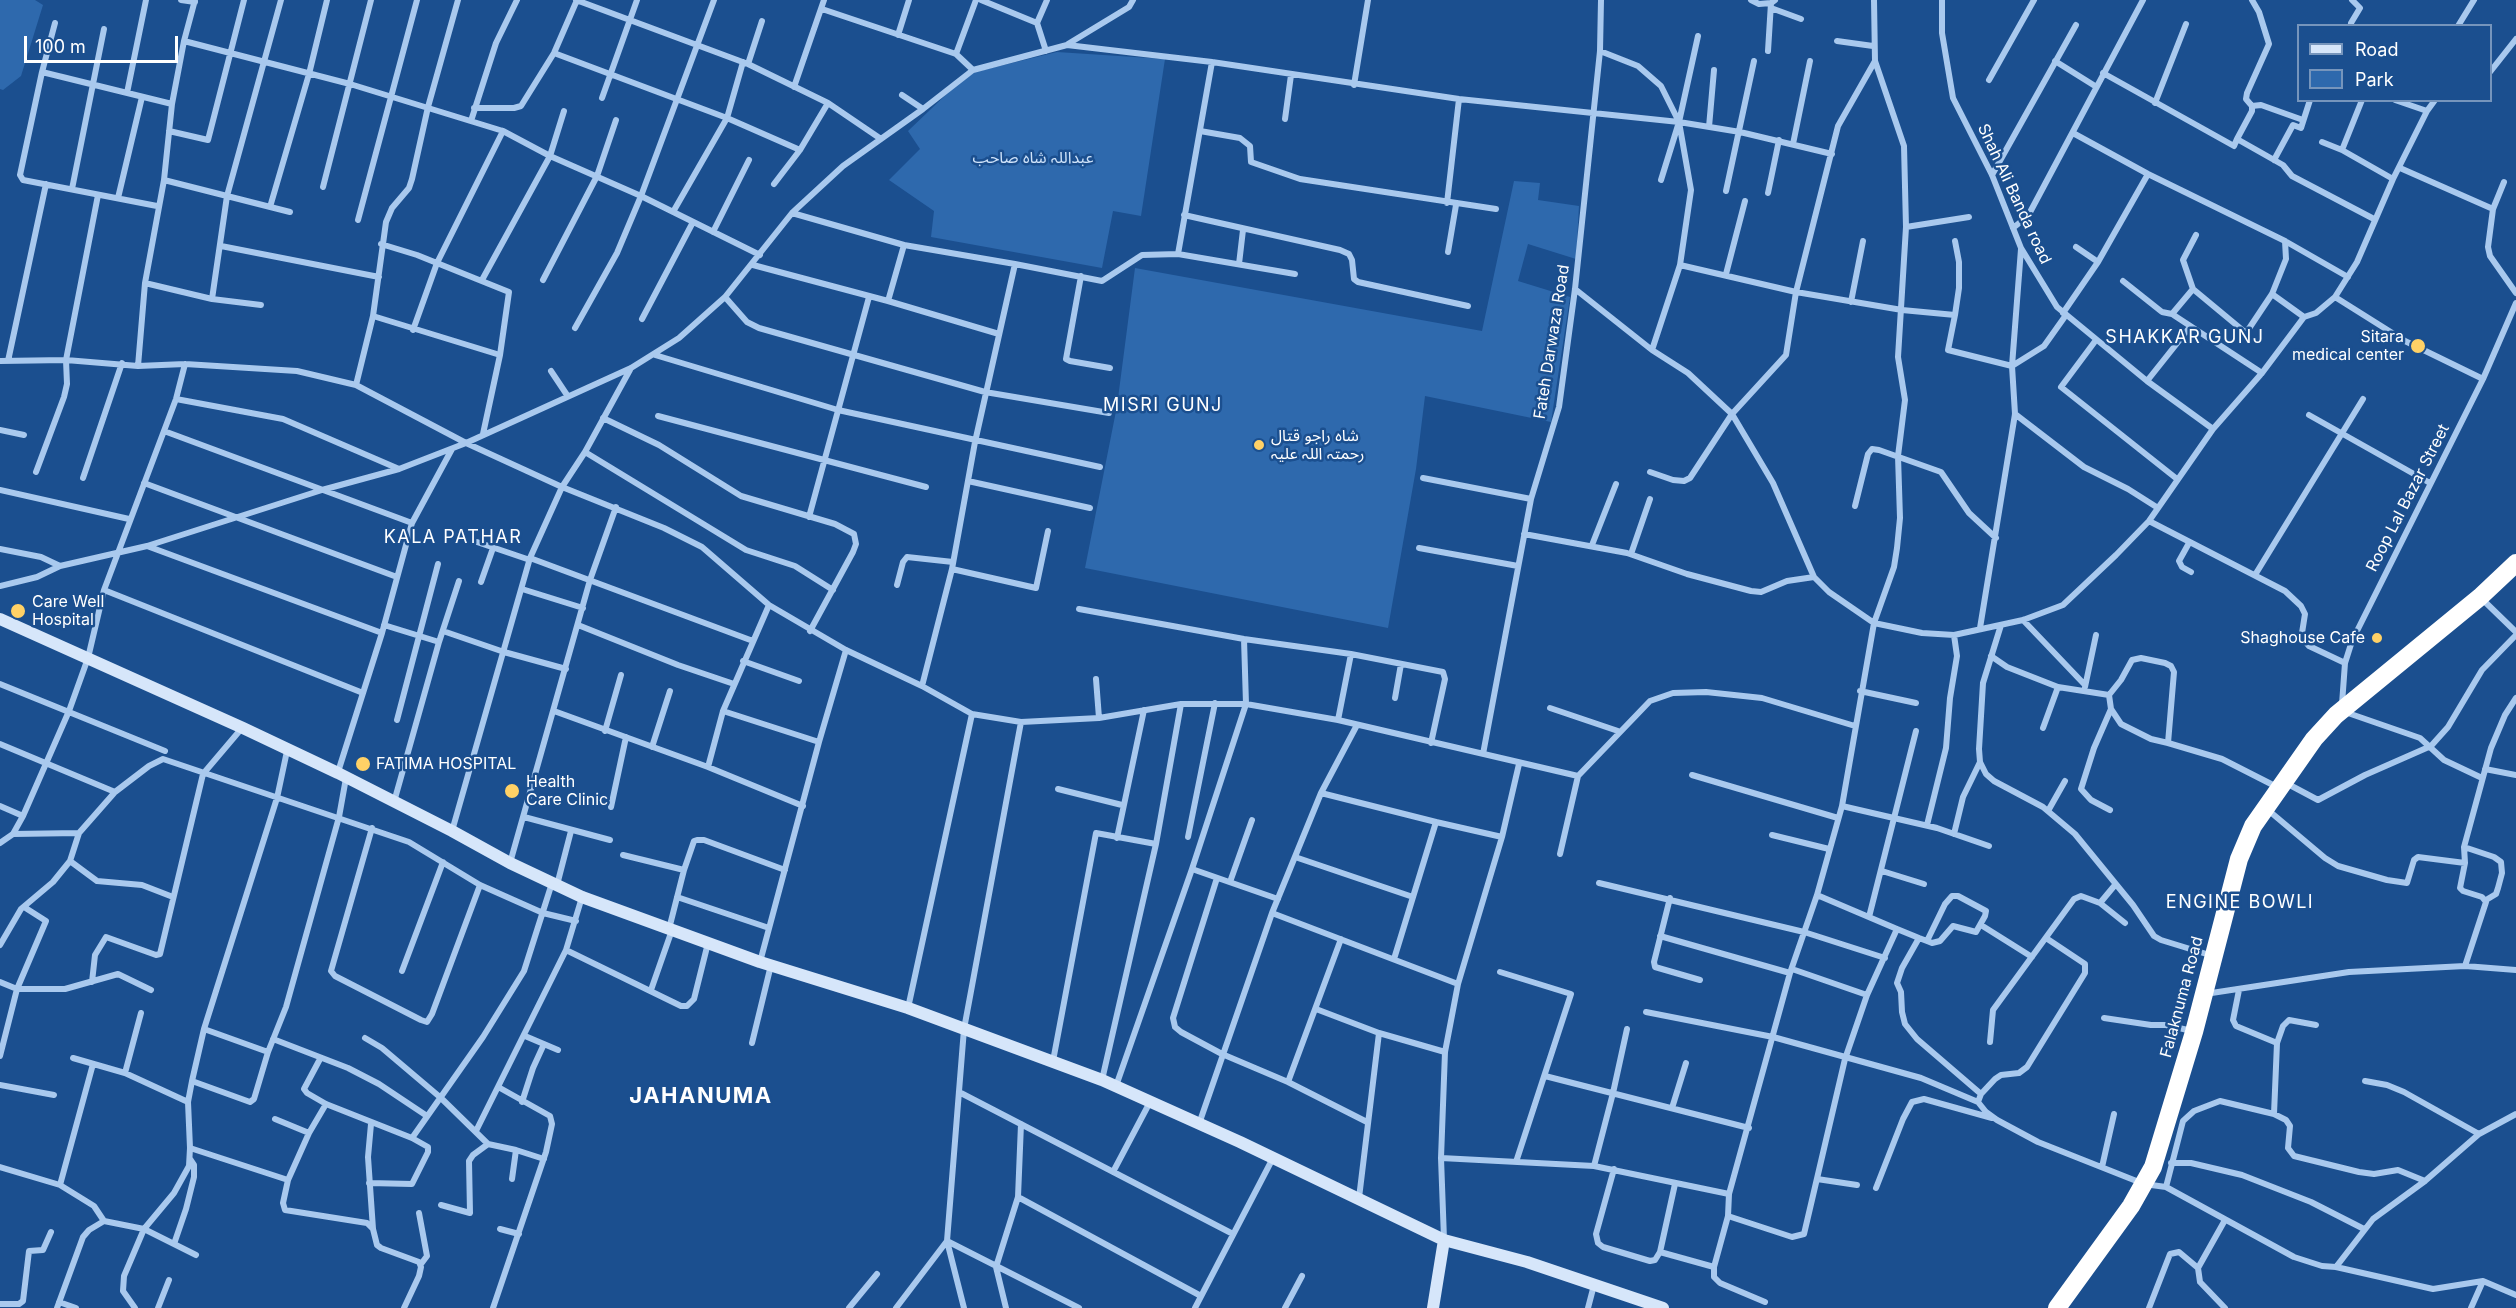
<!DOCTYPE html>
<meta charset="utf-8">
<style>
body{margin:0}
#map{position:relative;width:2516px;height:1308px;overflow:hidden;background:#1b4f8f;font-family:Inter,sans-serif}
canvas{display:block}
.legend{position:absolute;left:2297px;top:24px;width:195px;height:78px;box-sizing:border-box;background:#1b4f8f;border:2px solid #7695bc;margin:0;padding:8px 10px;list-style:none;font-size:18px;color:#fff}
.legend li{display:flex;align-items:center;gap:12px;height:30px}
.legend b{width:30px;border:2px solid #7695bc}
.scale{position:absolute;left:24px;top:36px;width:154px;height:27px;box-sizing:border-box;border:3px solid #fff;border-top:0;padding-left:8px;font-size:18px;line-height:21px;white-space:nowrap;color:#fff;-webkit-text-stroke:4px #1b4f8f;paint-order:stroke}
</style>
<div id="map">
<canvas width="2516" height="1308"></canvas>
<ul class="legend">
<li><b style="height:8px;background:#d6e6fa"></b>Road</li>
<li><b style="height:16px;background:#2e69ad"></b>Park</li>
</ul>
<div class="scale">100 m</div>
</div>
<script>
const g = document.querySelector('canvas').getContext('2d');
g.lineJoin = 'round';
function paint(path, color) { g.fillStyle = color; g.fill(path, 'evenodd'); }
const poly = rows => new Path2D(rows.map(r => 'M' + r).join(''));
function stroke(path, color, width, dash) { g.strokeStyle = color; g.lineWidth = width; g.lineCap = dash ? 'butt' : 'round'; g.setLineDash(dash || []); g.stroke(path); }
function label(font, color, halo, rows, align = 'center') {
  g.font = font + ' Inter,"Noto Sans Arabic",sans-serif'; g.lineWidth = 5; g.setLineDash([]); g.textBaseline = 'middle'; g.strokeStyle = halo; g.fillStyle = color; for (const [text, x, y, turn = 0] of rows) {
    g.save(); g.translate(x, y); g.rotate((+turn || 0) * Math.PI / 180); g.textAlign = isNaN(turn) ? turn : align; if (halo) g.strokeText(text, 0, 0); g.fillText(text, 0, 0); g.restore();
  }
}
paint(poly([
 [0,0,35,0,43,5,21,76,3,90,0,89],
 [1057,52,1165,59,1141,216,1113,211,1102,268,931,237,934,211,889,180,920,149,908,131,954,87,975,72],
 [1514,181,1540,183,1538,200,1579,206,1576,259,1528,244,1518,281,1570,297,1551,422,1425,396,1416,469,1388,628,1085,568,1117,406,1135,268,1482,331]
]), '#2e69ad');
stroke(poly([
 [181,0,195,2],
 [576,0,748,64,828,103,881,139],
 [981,0,1037,23,1046,51],
 [1751,0,1759,4,1771,3,1775,0],
 [1942,0,1942,33,1953,98,1992,175,2021,248,2057,307,2147,381,2213,429],
 [1771,8,1801,19],
 [822,9,956,54,973,70],
 [55,23,42,72,20,175,23,180,157,206],
 [1037,23,1047,0],
 [2351,23,2360,8,2352,0],
 [2458,26,2474,0],
 [898,35,909,0],
 [184,41,350,84,503,131,550,156,641,196,760,255],
 [1837,41,1873,46],
 [1068,44,1129,7,1133,0],
 [1600,51,1638,66,1661,86,1679,122,1691,190,1680,265,1652,350],
 [1768,51,1771,3],
 [554,53,727,118,800,150],
 [956,54,976,0],
 [2055,61,2095,86],
 [748,64,762,21],
 [42,72,172,104],
 [2490,72,2516,39],
 [2103,73,2234,146,2237,139,2283,165,2292,176,2374,219],
 [1989,80,2034,0],
 [1354,85,1368,0],
 [794,87,824,0],
 [127,93,146,0],
 [902,95,923,109],
 [602,98,637,0],
 [2395,100,2427,111],
 [2155,103,2186,24],
 [2252,106,2261,105,2303,120],
 [474,108,514,108,521,106,554,53,577,0],
 [1285,119,1291,75],
 [471,121,496,43,517,0],
 [1709,127,1714,70],
 [169,131,208,140,244,0],
 [1200,131,1240,138,1250,146,1251,162,1300,179,1496,209],
 [2073,133,2148,174,2285,241,2348,277],
 [2237,139,2252,111,2252,106,2246,99,2247,93,2269,44,2259,12,2252,0],
 [2322,142,2342,150,2393,179],
 [1793,144,1810,61],
 [2342,150,2362,100],
 [2274,160,2293,125,2301,128,2310,100],
 [2400,168,2493,209],
 [1992,175,2076,25],
 [164,180,290,212],
 [1661,180,1679,122,1698,36],
 [2504,182,2493,209,2488,247,2490,256,2516,293],
 [774,184,800,150,828,103],
 [323,187,371,0],
 [72,189,104,29],
 [1726,191,1754,61],
 [1768,193,1779,140],
 [118,198,142,97],
 [1447,203,1459,99],
 [270,207,309,74,327,0],
 [673,212,727,118,743,62],
 [792,213,904,245,1015,264,975,442,952,569,922,686],
 [1184,215,1340,250,1349,254,1352,260,1354,279,1358,282,1468,306],
 [358,220,417,0],
 [1906,227,1969,217],
 [2013,228,2028,216,2143,0],
 [713,232,749,160],
 [381,244,417,255,509,292,500,355,483,434],
 [221,246,379,277],
 [2076,247,2098,262],
 [1448,252,1456,205],
 [1178,254,1212,62],
 [1015,264,1102,281,1142,255,1178,254,1295,274],
 [1239,264,1243,230],
 [753,265,888,301,904,245],
 [1680,265,1796,292,1902,310,1955,315,1948,350,2012,366,2044,346,2066,315],
 [1726,274,1745,201],
 [1081,276,1066,359,1070,361,1110,368],
 [482,280,550,156,564,111],
 [543,280,597,176,616,120],
 [2123,281,2162,312,2172,314,2262,373],
 [145,283,212,299,261,305],
 [1575,289,1652,350,1688,373,1732,414,1773,483,1814,577,1829,592,1874,623,1922,633,1954,635,2023,620,2063,605,2116,555,2149,521,2213,429,2262,373,2304,317,2316,313,2335,297,2357,262,2393,179,2427,111,2435,100],
 [2193,289,2246,333,2272,294,2286,259,2285,241],
 [2272,294,2304,317],
 [725,297,747,322,759,328,985,392,1109,413],
 [2335,297,2405,341,2483,379],
 [212,299,227,196,281,0],
 [888,301,999,334],
 [1851,302,1863,241],
 [2063,313,2098,262,2148,174],
 [2172,314,2193,289,2183,260,2196,235],
 [1955,315,1959,288,1959,262,1955,241],
 [373,316,500,355],
 [642,319,693,222],
 [575,328,617,253,641,196,714,0],
 [413,330,437,263,503,131],
 [2096,340,2061,387,2177,479],
 [655,355,838,410,1100,467],
 [0,361,66,360,138,366,185,364,297,371,356,385,466,443,562,487,664,528,702,547,769,605,846,650,922,686,972,714,1021,722,1099,718,1181,704,1246,704,1338,720,1578,776,1650,701,1673,693,1706,692,1762,698,1855,726],
 [8,361,46,184],
 [138,366,145,283,164,180,172,104,184,41,195,0],
 [551,371,567,395],
 [2147,381,2190,327],
 [356,385,373,316,386,222,392,208,409,188,412,179,428,107,458,0],
 [176,399,283,419,399,469],
 [2015,414,2084,467,2128,489,2158,508],
 [2309,415,2430,483],
 [658,416,926,487],
 [603,418,659,445,741,496,835,524,854,534,856,544,853,552,810,631],
 [0,430,24,435],
 [164,431,412,523],
 [585,452,631,368],
 [36,472,64,397,67,384,66,360,98,195],
 [1650,472,1673,480,1684,481,1690,478,1732,414,1786,355,1796,292,1838,126,1875,61,1874,0],
 [83,478,122,363],
 [1423,478,1531,499],
 [968,481,1090,508],
 [144,483,397,577],
 [0,490,129,519],
 [1855,506,1868,454,1872,449,1879,450,1941,472,1969,513,1996,538],
 [809,517,869,297],
 [2149,521,2285,591,2301,606,2305,614,2302,633,2304,640,2309,646,2345,663],
 [1524,534,1627,553,1687,574,1751,591,1761,592,1787,581,1814,577],
 [477,542,530,560],
 [2189,543,2179,561,2182,567,2191,572],
 [1592,545,1616,484],
 [147,546,382,633],
 [1419,548,1518,566],
 [0,549,41,557,60,566],
 [1631,554,1650,499],
 [530,558,753,641],
 [952,569,1036,588,1048,531],
 [2255,575,2363,399],
 [481,582,493,548],
 [897,585,903,562,907,557,953,562],
 [0,586,37,577,60,566,147,546,322,490,399,469,466,443,631,368,679,338,725,297,792,213,843,166,923,109,973,70,1067,45,1212,62,1459,99,1679,122,1740,132,1832,154],
 [522,589,583,608],
 [104,590,363,693],
 [2482,599,2516,632],
 [769,605,723,711,819,742],
 [1079,609,1244,639,1351,654,1338,720],
 [2023,620,2085,685],
 [384,625,439,642],
 [578,625,678,665,734,684],
 [2001,625,1983,683,1979,749,1980,762,1986,774,1994,781,2043,807,2075,834,2133,905,2154,936,2161,940,2213,956],
 [1980,628,2015,414,2012,366,2021,249],
 [443,631,504,652,566,669],
 [1351,654,1443,672,1445,679,1431,743],
 [1991,656,2007,667,2058,687,2109,695,2121,680,2132,660,2141,658,2165,663,2171,666,2174,672,2168,743,2222,759,2277,787],
 [743,661,799,681],
 [1096,679,1099,718],
 [0,684,165,751],
 [2085,687,2096,635],
 [1860,691,1916,703],
 [2109,695,2111,709,2121,724,2151,739,2168,743],
 [1395,698,1401,664],
 [2342,704,2345,663,2352,641,2483,379,2516,303],
 [1550,708,1618,731],
 [554,711,708,767,803,806],
 [2345,712,2420,738,2444,760,2482,778],
 [397,720,438,564],
 [2043,728,2058,687],
 [605,731,621,675],
 [0,744,115,792],
 [652,747,670,691],
 [1483,754,1531,499,1559,407,1575,289,1600,51,1601,0],
 [708,767,723,711],
 [2485,769,2516,775],
 [338,772,382,633,412,523,452,449],
 [1692,775,1838,818],
 [2286,783,2318,800,2365,775,2431,746,2448,727,2482,670,2516,635],
 [1058,789,1122,805],
 [1321,793,1436,822],
 [394,802,439,642,459,581],
 [0,806,23,816],
 [1842,806,1937,828,1989,846],
 [611,807,626,737],
 [2110,810,2091,800,2081,789,2094,748,2111,709],
 [2268,810,2325,858,2338,866,2387,880,2407,883,2414,860,2418,857,2465,863],
 [2048,811,2065,781],
 [524,817,610,840],
 [1927,825,1946,748,1950,698,1957,656,1954,635],
 [372,828,331,971,335,976,421,1020,427,1022,432,1014,480,885],
 [452,831,530,558,562,487,585,452,746,550,795,566,833,590],
 [13,834,79,833,115,792,149,766,163,759,409,842,480,885,543,913,576,921],
 [1954,834,1963,797,1980,762],
 [1772,835,1829,849],
 [1188,837,1215,703],
 [1117,838,1144,710],
 [0,843,13,834,23,816,69,711,88,658,104,590,176,399,185,364],
 [2464,847,2494,857,2501,862,2502,873,2498,888,2496,894,2486,900],
 [1560,854,1578,776],
 [623,855,684,870],
 [1295,857,1413,897],
 [70,861,97,881,142,885,173,897],
 [510,863,590,580,616,507],
 [1192,869,1278,899],
 [1882,871,1924,884],
 [1217,878,1173,1018,1175,1027,1181,1032,1222,1054,1288,1082,1367,1122],
 [1230,882,1252,820],
 [1599,883,1804,932,1885,958],
 [557,885,571,831],
 [1817,895,1897,929,1919,938,1927,941,1932,943,1940,941,1953,926,1976,932,1985,916,1986,911,1958,896,1952,896,1945,904,1927,941],
 [677,897,769,928],
 [1670,898,1654,962,1655,967,1700,980],
 [2100,903,2125,923],
 [1272,913,1458,984],
 [1869,917,1916,731],
 [1981,925,2032,957],
 [669,929,684,870,694,841,697,840,704,840,785,870],
 [1660,936,1790,973],
 [1919,938,1902,968,1897,983,1901,992,1902,1012,1905,1024,1917,1039,1981,1094],
 [0,945,21,909,53,882,70,861,79,833],
 [566,950,681,1006,687,1006,694,999,708,943],
 [1394,959,1436,822,1502,837],
 [760,962,819,742,846,650],
 [2465,966,2486,902,2482,897,2463,891,2460,888,2465,863,2464,847,2491,748,2505,715,2516,698],
 [1792,969,1867,995],
 [402,971,443,862],
 [1500,972,1571,994,1516,1162],
 [0,982,17,989,65,989,118,974,151,990],
 [92,982,95,955,106,937,156,955,160,954,203,774,242,728],
 [651,990,672,930],
 [2239,990,2233,1020,2236,1026,2277,1043,2274,1114],
 [2205,994,2349,972,2465,966,2516,970],
 [908,1008,972,714],
 [1316,1009,1379,1033],
 [1646,1012,1773,1037,1921,1078,1978,1102,1986,1112,1997,1120,2038,1142,2144,1184,2166,1187,2294,1257,2322,1266,2336,1267,2433,1289,2483,1281,2516,1295],
 [141,1013,125,1073,188,1102],
 [2104,1018,2151,1025,2166,1025,2192,1031],
 [204,1029,268,1052],
 [525,1036,558,1050],
 [365,1038,382,1048,441,1098,488,1144,516,1150,544,1159],
 [273,1039,348,1068,379,1084,427,1116],
 [1990,1042,1993,1010,2074,899,2081,896,2100,903,2115,885],
 [752,1043,771,965],
 [2277,1043,2283,1026,2289,1020,2316,1025],
 [0,1056,17,989,46,921,24,907],
 [73,1058,125,1073],
 [320,1059,304,1089,307,1093,326,1104,412,1138,428,1147,428,1152,412,1184,369,1183],
 [1053,1061,1096,833,1156,844],
 [1545,1076,1749,1128],
 [1102,1080,1156,844,1181,704],
 [192,1081,250,1102,254,1099,268,1052,286,1007,339,817,346,778],
 [2365,1081,2387,1085,2404,1092,2479,1134],
 [1288,1082,1341,939],
 [0,1085,54,1095],
 [1116,1086,1192,869,1246,704,1244,639],
 [959,1092,1233,1234],
 [522,1102,533,1068,544,1044],
 [1978,1102,1981,1094,1995,1079,2001,1075,2019,1073,2027,1067,2085,973,2085,964,2046,938],
 [1672,1108,1686,1063],
 [275,1119,309,1133,288,1180,283,1203,285,1210,367,1223,373,1229,377,1245,381,1248,419,1262,421,1267,419,1276,404,1308],
 [371,1124,368,1157,373,1229],
 [1199,1124,1272,913,1321,793,1357,725],
 [476,1131,566,950,582,897],
 [309,1133,326,1104],
 [412,1138,483,1037,524,971,552,883],
 [190,1148,288,1180],
 [1441,1158,1594,1166,1729,1194,1790,973,1817,895,1842,806,1874,623,1894,567,1897,548,1900,518,1898,456,1905,400,1898,357,1906,227,1904,146,1875,61],
 [2171,1163,2191,1163,2242,1175,2311,1202,2364,1229],
 [1594,1166,1613,1093,1627,1029],
 [0,1167,60,1185,94,1206,104,1221],
 [2102,1167,2114,1114],
 [1614,1169,1596,1234,1598,1243,1603,1247,1650,1261,1655,1260,1660,1252,1675,1184],
 [1113,1172,1150,1102],
 [512,1179,516,1150],
 [1817,1179,1857,1185],
 [60,1185,93,1064],
 [2166,1187,2183,1121,2194,1111,2220,1101,2274,1114,2286,1120,2290,1126,2288,1148,2294,1156,2359,1172,2374,1174,2398,1170,2425,1181],
 [1876,1188,1903,1119,1912,1102,1924,1099,1992,1118],
 [1729,1194,1728,1216,1792,1237,1804,1234,1845,1059,1867,995,1897,929],
 [1018,1197,1201,1296],
 [1359,1198,1379,1033,1445,1052],
 [441,1205,470,1213,469,1161,473,1155,488,1144],
 [419,1213,427,1256,421,1264],
 [1728,1216,1714,1267,1714,1277,1720,1283,1765,1302],
 [2225,1220,2198,1268,2200,1282,2225,1308],
 [500,1229,519,1234],
 [1444,1239,1441,1158,1445,1052,1458,984,1502,837,1519,764],
 [174,1244,186,1209,194,1177,194,1165,190,1159],
 [1660,1252,1714,1267],
 [2336,1267,2373,1219,2425,1181,2479,1134,2516,1114],
 [59,1302,76,1308],
 [0,1304,19,1304,23,1301,29,1251,43,1250,51,1232],
 [57,1308,83,1237,89,1230,104,1221,144,1229,196,1255],
 [135,1308,123,1291,124,1276,144,1229,174,1193,189,1166,190,1148,188,1102,192,1081,204,1029,277,798,287,751],
 [158,1308,169,1280],
 [493,1308,546,1152,552,1124,550,1116,500,1088],
 [849,1308,877,1274],
 [896,1308,947,1241,1079,1308],
 [964,1308,947,1241,964,1029,1021,722],
 [1006,1308,996,1267,1018,1197,1021,1124],
 [1195,1308,1273,1158],
 [1285,1308,1302,1276],
 [1588,1308,1594,1285],
 [2149,1308,2170,1254,2179,1252,2198,1268],
 [2471,1308,2483,1281]
]), '#a9c9ee', 6);
stroke(poly([
 [0,619,243,728,338,773,452,831,510,863,582,897,760,962,908,1008,1102,1080,1240,1142,1444,1240,1527,1262,1663,1308],
 [1433,1308,1444,1240]
]), '#d6e6fa', 12);
stroke(poly([
 [2057,1308,2131,1206,2153,1167,2194,1032,2239,859,2253,826,2314,739,2336,715,2480,597,2516,563]
]), '#fff', 18);
for (const [x, y, r, color] of [
 [2418,346,8,"#ffd166"],
 [1259,445,6,"#ffd166"],
 [18,611,8,"#ffd166"],
 [2377,638,6,"#ffd166"],
 [363,764,8,"#ffd166"],
 [512,791,8,"#ffd166"]
]) { const dot = new Path2D(); dot.arc(x, y, r, 0, 2 * Math.PI); g.fillStyle = color; g.fill(dot); stroke(dot, '#1b4f8f', 2); }
label('16px', '#cfe3fa', '#1b4f8f', [
 ["عبداللہ شاہ صاحب",1033,158]
]);
label('16px', '#fff', '#1b4f8f', [
 ["Shah Ali Banda road",2014,194,65],
 ["Fateh Darwaza Road",1552,342,-81],
 ["Roop Lal Bazar Street",2408,498,-63],
 ["Falaknuma Road",2182,997,-75]
]);
label('16px', '#fff', '#1b4f8f', [
 ["Sitara",2404,337,"right"],
 ["medical center",2404,355,"right"],
 ["شاہ راجو قتال",1271,436],
 ["رحمتہ اللہ علیہ",1271,454],
 ["Care Well",32,602],
 ["Hospital",32,620],
 ["Shaghouse Cafe",2365,638,"right"],
 ["FATIMA HOSPITAL",376,764],
 ["Health",526,782],
 ["Care Clinic",526,800]
], 'left');
g.letterSpacing = '1.5px';
label('18px', '#fff', '#1b4f8f', [
 ["SHAKKAR GUNJ",2185,338],
 ["MISRI GUNJ",1163,406],
 ["KALA PATHAR",453,538],
 ["ENGINE BOWLI",2240,903]
]);
g.letterSpacing = '0px';
g.letterSpacing = '1.5px';
label('bold 22px', '#fff', '#1b4f8f', [
 ["JAHANUMA",701,1096]
]);
g.letterSpacing = '0px';
</script>
